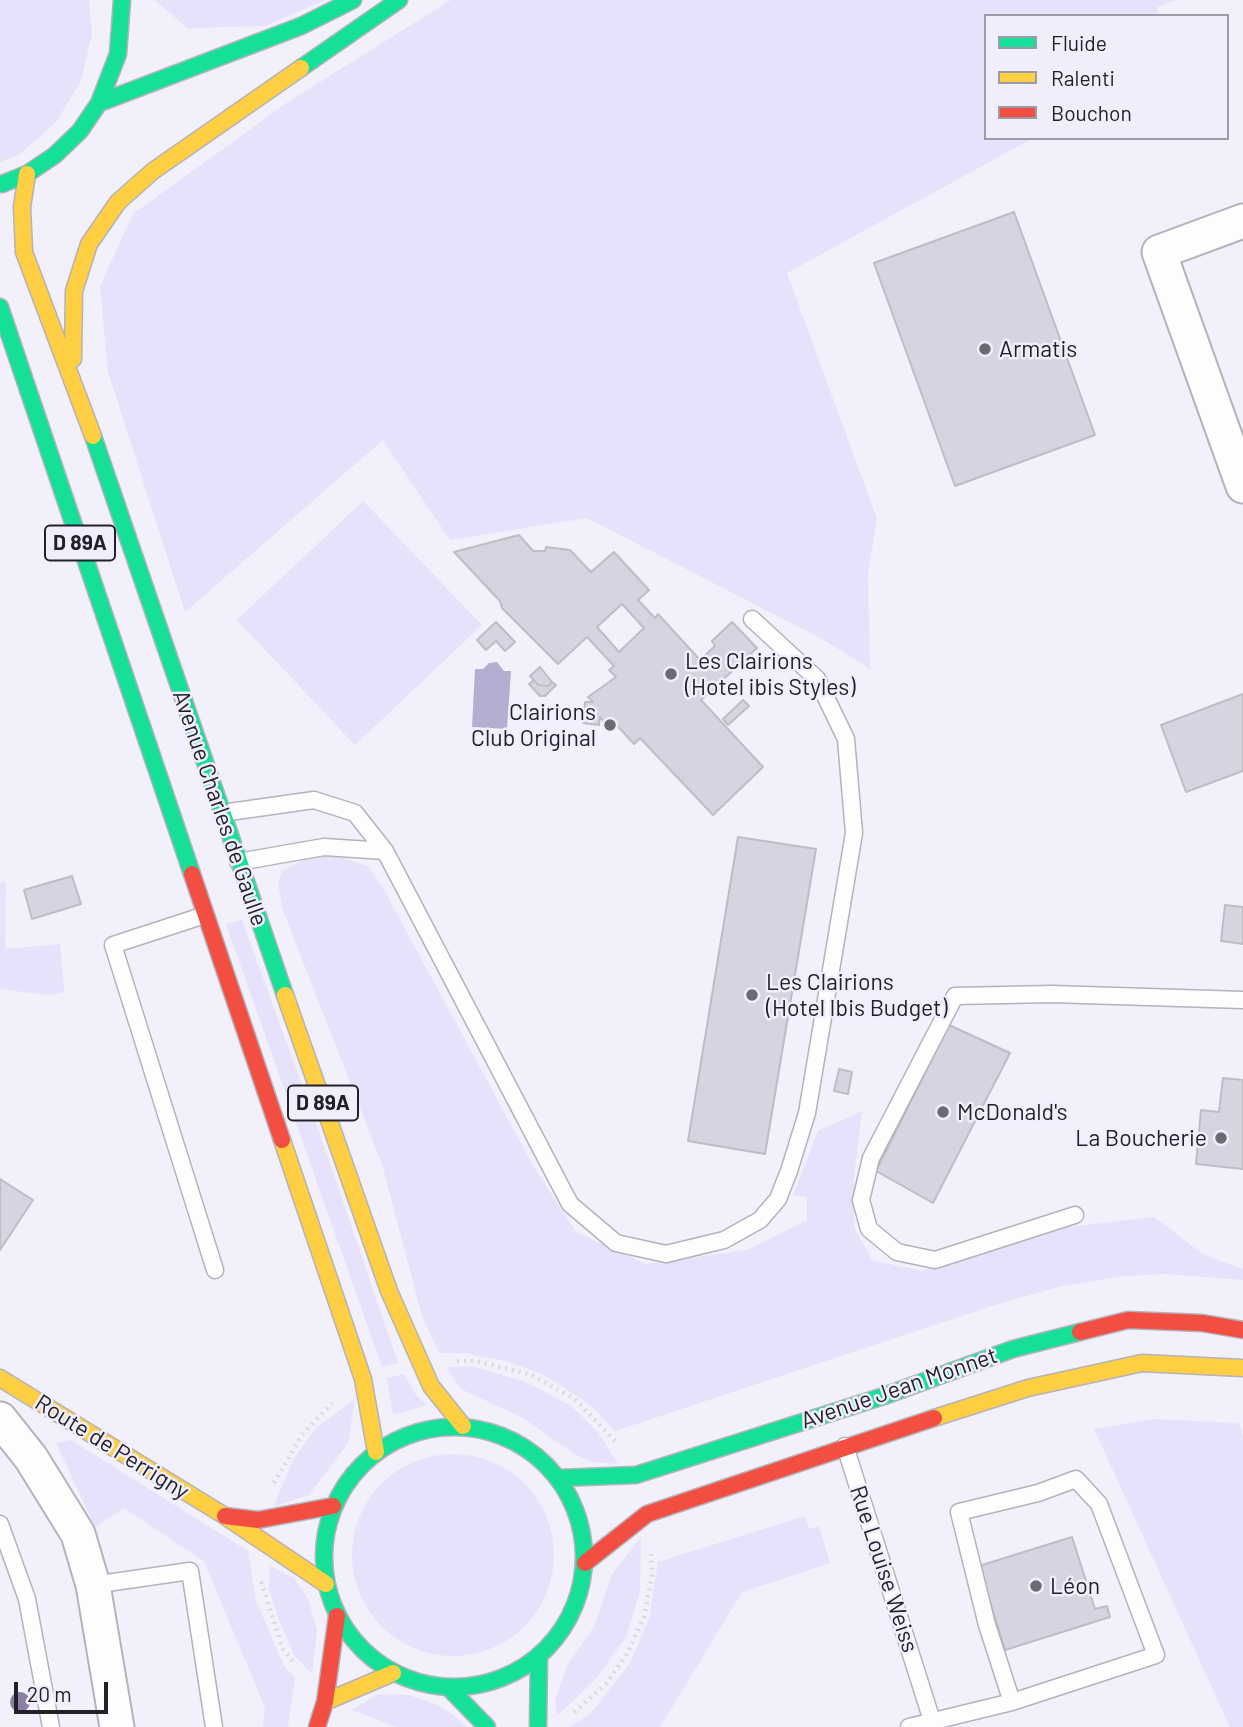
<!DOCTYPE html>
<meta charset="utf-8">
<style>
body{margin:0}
#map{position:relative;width:1243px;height:1727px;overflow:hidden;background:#f2f0fa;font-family:Barlow,sans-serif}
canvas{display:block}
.legend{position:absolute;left:984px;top:14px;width:245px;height:126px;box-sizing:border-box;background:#f0edfd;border:2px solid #9e9ba8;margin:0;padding:9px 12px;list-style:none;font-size:21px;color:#222029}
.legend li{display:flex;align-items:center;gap:14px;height:35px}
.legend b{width:35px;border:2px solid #9e9ba8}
.scale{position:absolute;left:14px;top:1682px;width:94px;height:32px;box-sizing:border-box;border:4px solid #222029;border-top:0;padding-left:9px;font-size:21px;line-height:24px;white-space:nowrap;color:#222029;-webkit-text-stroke:5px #f0edfd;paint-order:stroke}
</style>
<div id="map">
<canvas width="1243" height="1727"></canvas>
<ul class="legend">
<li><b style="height:9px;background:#16e098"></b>Fluide</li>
<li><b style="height:9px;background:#ffcf43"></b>Ralenti</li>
<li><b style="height:9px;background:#f24e42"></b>Bouchon</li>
</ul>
<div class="scale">20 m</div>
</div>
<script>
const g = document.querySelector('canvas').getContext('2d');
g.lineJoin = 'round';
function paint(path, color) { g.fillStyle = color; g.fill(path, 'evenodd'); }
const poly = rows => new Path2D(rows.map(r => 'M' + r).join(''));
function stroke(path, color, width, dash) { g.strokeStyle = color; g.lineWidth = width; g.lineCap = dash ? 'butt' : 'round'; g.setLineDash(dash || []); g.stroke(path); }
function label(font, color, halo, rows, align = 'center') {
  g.font = font + ' Barlow,sans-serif'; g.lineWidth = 5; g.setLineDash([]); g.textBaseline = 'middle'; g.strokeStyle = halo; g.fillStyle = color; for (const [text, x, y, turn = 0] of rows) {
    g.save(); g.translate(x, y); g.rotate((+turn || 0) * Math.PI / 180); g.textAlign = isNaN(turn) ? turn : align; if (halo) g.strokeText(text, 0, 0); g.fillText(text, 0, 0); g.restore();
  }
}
paint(poly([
 [0,0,89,0,92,34,81,81,56,122,19,155,0,162],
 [155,0,325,0,265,26,187,28],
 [451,0,1177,0,1157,7,1160,16,986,16,986,138,1033,138,787,273,877,519,868,574,870,669,824,640,587,518,450,540,383,440,185,612,108,372,100,286,133,214,288,102],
 [363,501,482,625,355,745,237,620],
 [333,855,368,866,382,886,532,1164,576,1232,646,1264,747,1250,807,1220,807,1197,793,1195,818,1131,862,1111,854,1177,854,1227,872,1260,921,1271,1068,1227,1154,1217,1204,1255,1243,1269,1243,1280,1165,1274,1125,1276,1063,1286,1004,1302,615,1431,592,1406,544,1375,506,1361,464,1353,439,1353,422,1316,382,1164,282,908,278,883,282,871,305,859],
 [6,882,5,949,60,944,64,992,47,995,0,989,0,883],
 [242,920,321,1137,398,1363,382,1367,226,924],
 [446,1367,475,1367,526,1382,571,1406,598,1432,618,1464,594,1462,576,1455,523,1418,461,1389],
 [404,1374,416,1395,427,1405,393,1415,387,1378],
 [355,1399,348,1443,309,1495,274,1506,293,1460,316,1428],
 [1152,1419,1239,1423,1243,1437,1243,1727,1230,1727,1094,1429],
 [71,1440,248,1551,256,1601,284,1666,295,1678,288,1727,263,1727,265,1708,204,1561,124,1508,95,1527,56,1443],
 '352 1555a101 101 0 1 1 202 0a101 101 0 1 1-202 0Z',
 [805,1516,809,1529,819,1526,830,1563,742,1592,660,1727,570,1727,591,1713,630,1663,649,1619,658,1562],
 [641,1537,640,1592,626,1637,595,1680,557,1716,555,1701,567,1666,595,1625,612,1574],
 [270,1566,294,1578,308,1599,317,1630,312,1674,294,1655,279,1619,269,1590],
 [378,1694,408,1695,436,1704,455,1716,466,1727,397,1727,352,1710]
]), '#e7e1fc');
paint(poly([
 [497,662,504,671,511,671,507,729,472,727,475,669,483,669,489,663]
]), '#b6aed0');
const building = poly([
 [1014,212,1095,435,955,486,874,263,1014,212],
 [519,535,533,551,545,551,546,547,570,550,591,572,614,552,649,590,638,600,655,618,658,614,700,660,715,646,712,641,732,622,757,648,701,700,763,767,713,815,640,738,634,744,610,718,604,722,600,717,599,725,583,723,585,702,593,702,588,697,616,677,609,670,614,666,587,637,558,664,502,608,500,601,454,552,519,535],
 [622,604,644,628,619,652,597,627,622,604],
 [496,622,515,642,505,651,496,641,486,650,477,640,496,622],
 [540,667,552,682,548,686,538,685,530,676,540,667],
 [534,680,538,685,548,686,552,682,556,685,545,696,540,696,529,684,534,680],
 [1243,694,1243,771,1186,792,1161,725,1243,694],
 [743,700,749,706,728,725,723,719,743,700],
 [738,837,816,849,765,1154,688,1141,738,837],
 [72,876,81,904,32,919,24,890,72,876],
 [1225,905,1243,907,1243,944,1221,941,1225,905],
 [949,1025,1010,1053,933,1203,876,1171,949,1025],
 [839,1069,852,1072,848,1094,834,1091,839,1069],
 [1223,1078,1243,1080,1243,1169,1196,1164,1201,1110,1219,1112,1223,1078],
 [0,1179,33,1200,0,1250,0,1179],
 [1072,1537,1095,1609,1107,1606,1110,1617,1005,1650,979,1566,1072,1537]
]);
paint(building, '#d6d4e1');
stroke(building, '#bebcc5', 2);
const lane = poly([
 [222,813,314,800,355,813,385,851,570,1204,616,1243,666,1254,724,1240,760,1220,778,1199,789,1171,807,1113,854,833,846,739,817,679,752,619],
 [238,862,324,847,385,851],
 [205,915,113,945,215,1270],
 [1075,1215,935,1260,897,1252,869,1229,861,1200,871,1158,955,996,1052,994,1243,1000],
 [845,1446,934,1727],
 [0,1524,27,1599,51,1727],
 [93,1585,190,1571,214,1727],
 [909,1727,1012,1702,1156,1655,1099,1504,1076,1479,1038,1493,959,1512,987,1625,1012,1702]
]);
const street = poly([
 [1243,221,1159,252,1243,486],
 [0,1419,31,1458,78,1534,93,1585,117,1727]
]);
const fast = poly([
 [301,68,399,0],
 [99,103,301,26,353,0],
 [2,184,27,174,55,155,80,131,99,103,118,54,122,0],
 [0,307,192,874],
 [93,436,285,995],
 '324 1557a130 130 0 1 1 260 0a130 130 0 1 1-260 0Z',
 [559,1478,636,1475,884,1396,1013,1349,1080,1332],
 [448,1687,487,1727],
 [538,1727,539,1656]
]);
const slow = poly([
 [27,174,22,207,24,252,93,436],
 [73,359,74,291,89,244,118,202,153,171,301,68],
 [285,995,389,1291,431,1386,463,1426],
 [282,1140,363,1379,376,1452],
 [0,1378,225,1516,326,1584],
 [934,1418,1028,1388,1142,1363,1243,1368],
 [325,1702,393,1673]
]);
const jam = poly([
 [192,874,282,1140],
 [1080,1332,1128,1320,1202,1323,1243,1330],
 [225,1516,258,1520,333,1506],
 [585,1563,647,1514,934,1418],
 [317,1727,325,1702,337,1616]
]);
stroke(lane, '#b4b2bb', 19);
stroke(street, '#b4b2bb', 37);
stroke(fast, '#b4b2bb', 19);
stroke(slow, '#b4b2bb', 19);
stroke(jam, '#b4b2bb', 19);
stroke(poly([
 [457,1361,476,1361,532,1375,575,1399,615,1441],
 [274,1483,302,1435,332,1403],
 [261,1582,283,1649,294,1663],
 [574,1712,606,1684,627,1654,644,1617,652,1575,651,1554]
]), '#dadadc', 4.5, [2, 5]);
stroke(lane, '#fdfdfe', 16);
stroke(street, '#fdfdfe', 33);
stroke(fast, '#16e098', 16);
stroke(slow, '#ffcf43', 16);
stroke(jam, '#f24e42', 16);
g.fillStyle = '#8b80a3';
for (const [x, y] of [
 [20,1702]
]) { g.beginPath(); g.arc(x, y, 10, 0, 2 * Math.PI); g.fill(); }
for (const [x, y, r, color] of [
 [985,349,7,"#6b6972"],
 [671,674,7,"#6b6972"],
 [610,725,7,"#6b6972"],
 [752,995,7,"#6b6972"],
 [943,1112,7,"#6b6972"],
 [1221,1138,7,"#6b6972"],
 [1036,1586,7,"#6b6972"]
]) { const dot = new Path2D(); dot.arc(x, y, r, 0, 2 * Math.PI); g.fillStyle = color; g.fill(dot); stroke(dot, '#f0edfd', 2.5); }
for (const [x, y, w] of [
 [80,543,70],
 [323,1103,70]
]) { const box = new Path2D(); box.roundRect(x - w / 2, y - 17.5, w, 35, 5); g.fillStyle = '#f0edfd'; g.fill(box); stroke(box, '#222029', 2); }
label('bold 21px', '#222029', null, [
 ["D 89A",80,543],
 ["D 89A",323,1103]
]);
label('23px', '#222029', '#f0edfd', [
 ["Armatis",999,349],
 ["Les Clairions",685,661],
 ["(Hotel ibis Styles)",685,687],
 ["Clairions",596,712,"right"],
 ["Club Original",596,738,"right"],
 ["Les Clairions",766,982],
 ["(Hotel Ibis Budget)",766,1008],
 ["McDonald's",957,1112],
 ["La Boucherie",1207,1138,"right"],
 ["Léon",1050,1586]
], 'left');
label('23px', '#222029', '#f0edfd', [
 ["Avenue Charles de Gaulle",220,808,71],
 ["Avenue Jean Monnet",899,1388,-19],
 ["Route de Perrigny",112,1447,32],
 ["Rue Louise Weiss",884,1569,72]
]);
</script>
